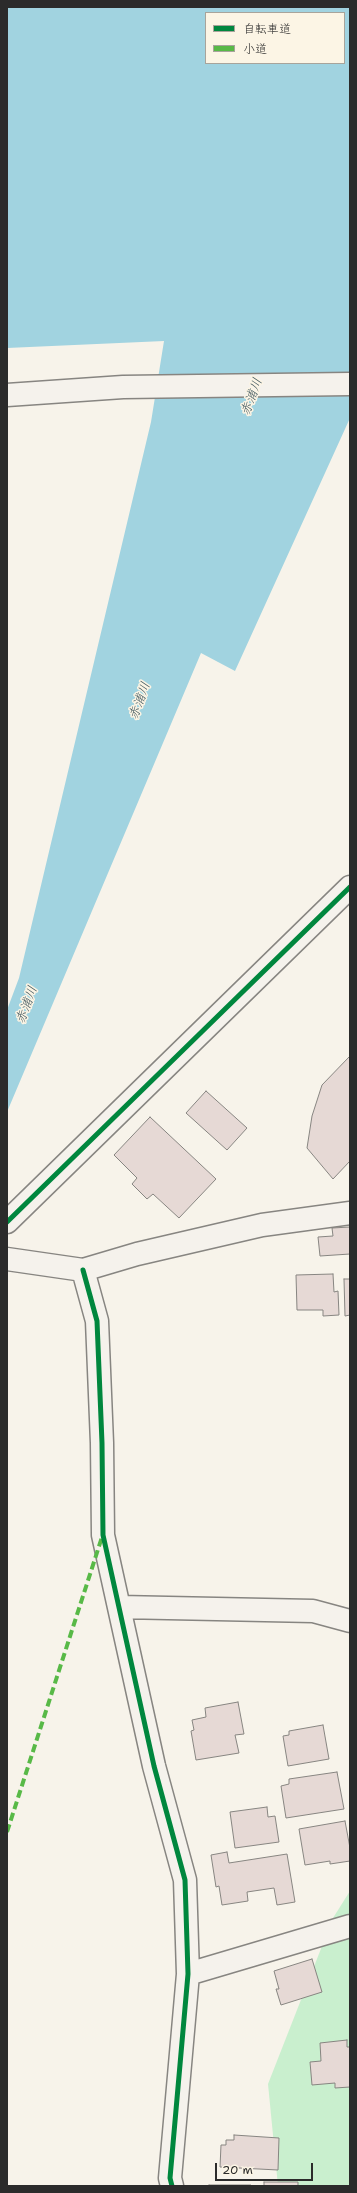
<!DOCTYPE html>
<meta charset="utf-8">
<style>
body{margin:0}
#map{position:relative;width:357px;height:2193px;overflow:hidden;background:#f7f3ea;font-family:"Shantell Sans","Klee One",sans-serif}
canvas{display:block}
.frame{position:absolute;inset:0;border:8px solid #2b2b2b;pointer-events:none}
.legend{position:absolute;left:205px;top:12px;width:140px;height:52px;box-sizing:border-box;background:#fcf5e5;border:1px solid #a8a49b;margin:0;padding:5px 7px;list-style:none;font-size:12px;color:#2b2b2b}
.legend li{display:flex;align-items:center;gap:8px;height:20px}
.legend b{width:20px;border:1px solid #a8a49b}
.scale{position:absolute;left:215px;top:2163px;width:98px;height:18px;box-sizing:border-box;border:2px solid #2b2b2b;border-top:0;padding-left:5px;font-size:12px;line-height:14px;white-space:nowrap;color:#2b2b2b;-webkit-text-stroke:3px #fcf5e5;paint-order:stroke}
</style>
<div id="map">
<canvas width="357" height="2193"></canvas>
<div class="frame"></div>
<ul class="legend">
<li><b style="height:5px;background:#00873e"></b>自転車道</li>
<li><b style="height:5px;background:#58b947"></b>小道</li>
</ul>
<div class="scale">20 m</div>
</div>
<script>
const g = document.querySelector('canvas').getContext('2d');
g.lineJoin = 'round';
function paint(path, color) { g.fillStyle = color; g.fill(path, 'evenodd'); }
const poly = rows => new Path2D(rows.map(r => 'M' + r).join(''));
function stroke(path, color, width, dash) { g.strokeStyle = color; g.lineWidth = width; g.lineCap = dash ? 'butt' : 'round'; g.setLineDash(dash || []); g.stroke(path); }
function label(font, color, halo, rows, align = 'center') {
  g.font = font + ' "Shantell Sans","Klee One",sans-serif'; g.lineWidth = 3; g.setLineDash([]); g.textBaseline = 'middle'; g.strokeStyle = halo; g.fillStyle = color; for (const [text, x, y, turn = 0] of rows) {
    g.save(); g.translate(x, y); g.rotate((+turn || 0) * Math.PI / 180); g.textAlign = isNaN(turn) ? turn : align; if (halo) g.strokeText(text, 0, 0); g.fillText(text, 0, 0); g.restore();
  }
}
paint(poly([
 [350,1891,350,2186,278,2186,268,2084,333,1918]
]), '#c9efce');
paint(poly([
 [7,7,350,7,350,418,235,671,201,653,7,1112,7,1010,19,978,151,422,164,341,7,348],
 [206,13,344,13,344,63,206,63]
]), '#a1d3e0');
const building = poly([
 [350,1056,350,1161,333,1179,307,1148,312,1116,322,1085,350,1056],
 [206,1091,247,1128,227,1150,186,1113,206,1091],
 [150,1117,216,1179,179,1218,153,1194,147,1199,132,1184,137,1178,114,1155,150,1117],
 [350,1227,350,1254,320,1256,318,1237,333,1236,332,1228,350,1227],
 [333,1274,334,1292,338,1291,339,1315,323,1316,323,1310,297,1310,296,1275,333,1274],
 [344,1279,350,1279,350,1315,345,1316,344,1279],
 [238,1702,244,1734,235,1735,239,1753,196,1760,191,1731,194,1730,192,1720,206,1717,205,1708,238,1702],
 [323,1725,329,1759,288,1766,283,1736,289,1735,289,1731,323,1725],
 [337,1772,344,1809,286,1818,281,1786,289,1784,289,1779,337,1772],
 [267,1807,268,1817,275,1816,279,1842,235,1848,230,1812,267,1807],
 [345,1821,350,1848,350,1861,330,1864,330,1861,305,1865,299,1829,345,1821],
 [227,1852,229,1863,287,1854,295,1902,277,1905,274,1888,247,1892,248,1901,222,1905,219,1886,216,1887,211,1855,227,1852],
 [312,1959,322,1992,281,2005,276,1989,279,1989,274,1971,312,1959],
 [347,2040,347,2047,350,2047,350,2087,335,2088,335,2083,312,2085,310,2062,321,2061,320,2043,347,2040],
 [234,2135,279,2138,278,2170,220,2167,221,2145,226,2145,226,2140,234,2140,234,2135],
 [264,2182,298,2182,298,2186,264,2186,264,2182],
 [209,2185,251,2185,251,2186,209,2186,209,2185]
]);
paint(building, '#e6d9d5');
stroke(building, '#878581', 1);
const minor = poly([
 [7,1222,350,887],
 [7,1259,83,1270,137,1254,262,1225,350,1213],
 [83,1270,97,1321,102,1443,103,1535,154,1766,185,1880,188,1974,170,2178,172,2186],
 [120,1607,313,1611,350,1621],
 [188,1974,350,1926]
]);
const tertiary = poly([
 [7,395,123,387,350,384]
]);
stroke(minor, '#878581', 25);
stroke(tertiary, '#878581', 25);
stroke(minor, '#f5f2ec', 22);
stroke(tertiary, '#f5f2ec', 22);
stroke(poly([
 [7,1832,102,1537]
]), '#58b947', 4, [8, 4]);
stroke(poly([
 [7,1222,350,887],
 [83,1270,97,1321,102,1443,103,1535,154,1766,185,1880,188,1974,170,2178,172,2186]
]), '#00873e', 5);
label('italic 13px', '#435960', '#fcf5e5', [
 ["赤浦川",252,397,-70],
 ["赤浦川",140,701,-70],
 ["赤浦川",27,1005,-70]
]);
</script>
